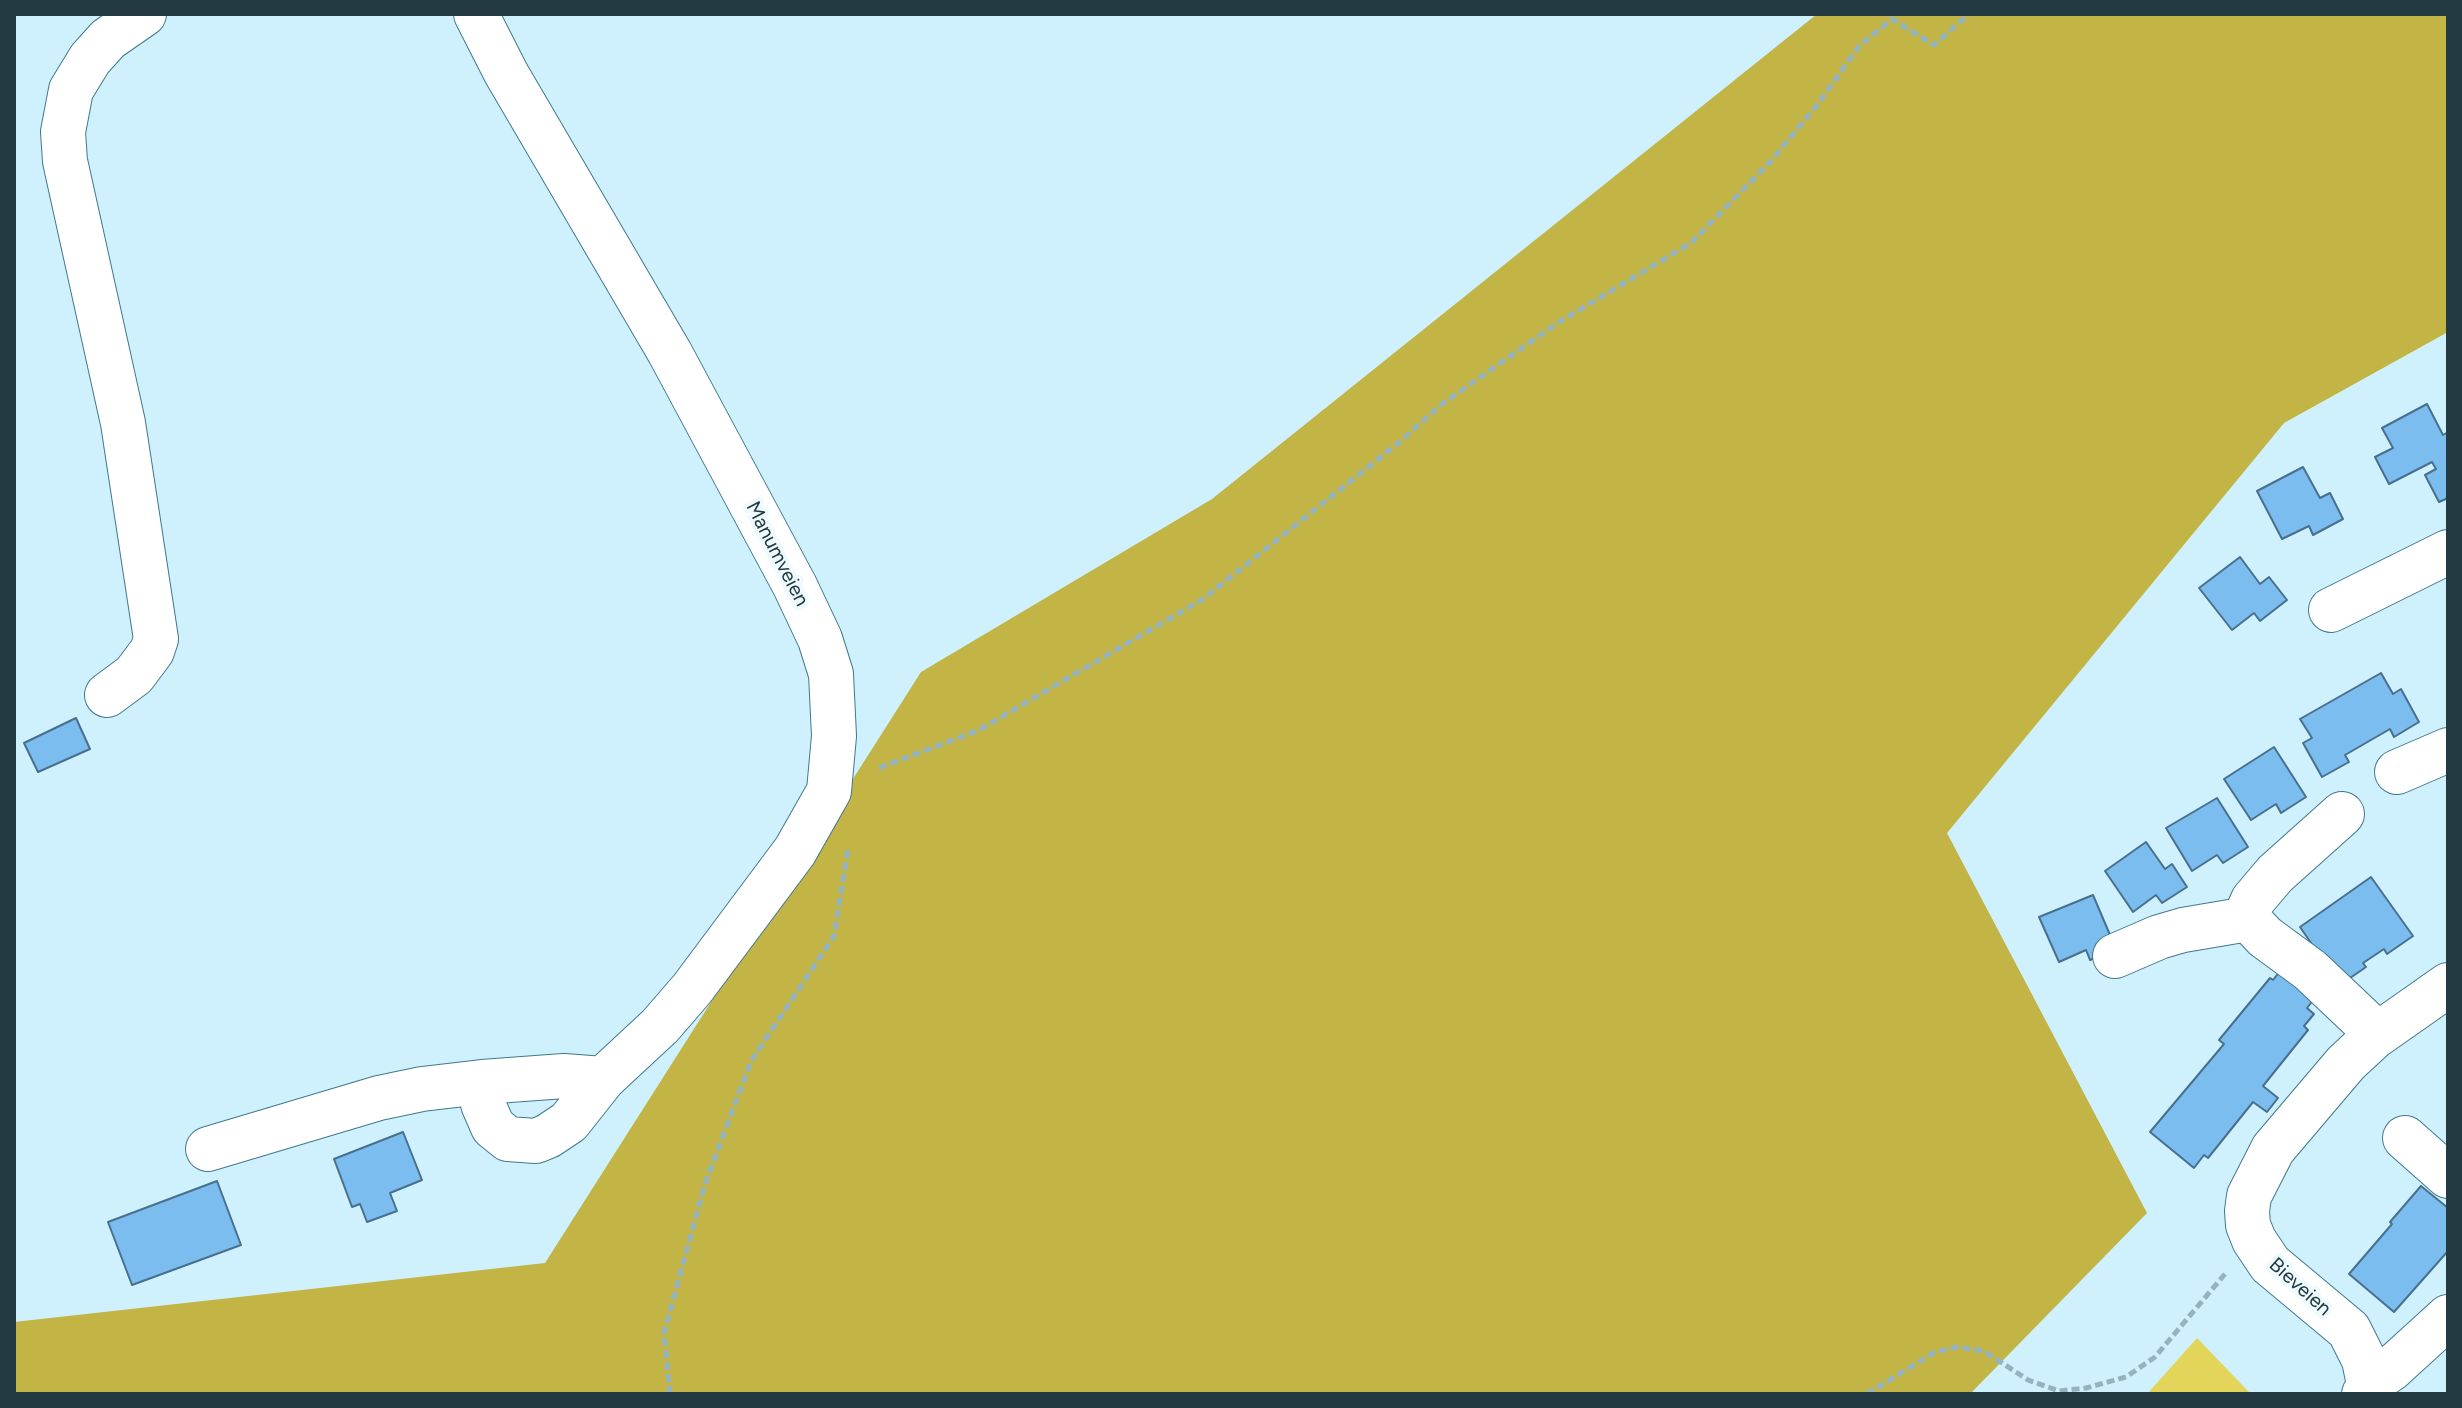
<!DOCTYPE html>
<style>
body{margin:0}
#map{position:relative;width:2462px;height:1408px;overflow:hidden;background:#cff1fe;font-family:Figtree,sans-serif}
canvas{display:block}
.frame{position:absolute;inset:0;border:16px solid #233a43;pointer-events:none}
</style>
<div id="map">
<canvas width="2462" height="1408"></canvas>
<div class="frame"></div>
</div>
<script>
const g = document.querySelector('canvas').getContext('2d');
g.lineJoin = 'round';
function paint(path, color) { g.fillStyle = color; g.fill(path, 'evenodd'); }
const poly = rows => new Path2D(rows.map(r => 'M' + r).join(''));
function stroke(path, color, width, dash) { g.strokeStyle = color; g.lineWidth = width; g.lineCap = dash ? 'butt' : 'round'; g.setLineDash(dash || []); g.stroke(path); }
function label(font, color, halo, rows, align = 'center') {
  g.font = font + ' Figtree,sans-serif'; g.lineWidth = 8; g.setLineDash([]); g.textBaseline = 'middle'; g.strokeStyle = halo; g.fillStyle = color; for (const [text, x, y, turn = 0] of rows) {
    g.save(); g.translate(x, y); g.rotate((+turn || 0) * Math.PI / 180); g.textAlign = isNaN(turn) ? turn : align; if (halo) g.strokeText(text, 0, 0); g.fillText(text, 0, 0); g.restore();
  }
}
paint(poly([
 [2197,1338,2251,1394,2147,1394]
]), '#e3d45a');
paint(poly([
 [1817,14,2448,14,2448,332,2284,423,1947,833,2147,1213,1970,1394,14,1394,14,1322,545,1263,921,672,1212,499]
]), '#c2b546');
const building = poly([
 [2427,404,2443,435,2448,432,2448,498,2439,502,2425,475,2436,469,2432,462,2389,484,2375,457,2393,448,2382,428,2427,404],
 [2303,467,2320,498,2330,493,2343,519,2313,535,2309,526,2282,539,2257,491,2303,467],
 [2240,557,2260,584,2269,577,2287,600,2260,621,2254,613,2232,630,2199,588,2240,557],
 [2381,673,2393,694,2401,689,2419,722,2394,737,2390,729,2345,755,2349,762,2322,777,2303,743,2312,738,2300,719,2381,673],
 [76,718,90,749,38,772,24,743,76,718],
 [2274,747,2306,797,2281,813,2276,804,2251,820,2224,779,2274,747],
 [2217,798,2248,847,2223,863,2217,855,2192,871,2166,828,2217,798],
 [2146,842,2165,869,2172,864,2187,887,2162,903,2156,895,2133,912,2105,871,2146,842],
 [2371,877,2413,936,2387,954,2384,949,2363,963,2366,967,2340,985,2300,927,2371,877],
 [2093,895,2116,949,2090,960,2086,950,2059,962,2039,917,2093,895],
 [2284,966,2318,994,2307,1008,2314,1014,2304,1026,2308,1030,2263,1086,2278,1098,2267,1112,2253,1102,2208,1158,2204,1155,2194,1168,2150,1132,2224,1044,2219,1040,2270,978,2273,980,2284,966],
 [403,1132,422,1180,390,1193,397,1211,367,1222,360,1204,352,1207,334,1159,403,1132],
 [217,1181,241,1245,132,1285,108,1222,217,1181],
 [2421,1186,2448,1208,2448,1251,2394,1312,2349,1274,2392,1224,2390,1222,2421,1186]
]);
paint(building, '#7cbdef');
stroke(building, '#48708e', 2);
const minor = poly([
 [476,14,506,73,670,353,795,586,820,639,831,674,834,736,829,791,795,851,692,989,660,1026,603,1079,569,1122,548,1136,536,1141,508,1139,493,1127,483,1104,482,1082,564,1076,603,1079],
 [2331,610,2448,552],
 [107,695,134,675,152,651,156,639,123,423,65,161,63,132,71,90,90,59,108,39,144,14],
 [2397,772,2448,750],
 [2248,919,2265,937,2310,970,2366,1023,2374,1037],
 [2115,956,2159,937,2183,930,2248,919,2248,911,2253,900,2275,874,2342,814],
 [2405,1138,2448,1176],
 [208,1149,379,1098,422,1089,482,1082],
 [2369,1384,2391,1369,2448,1317],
 [2364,1394,2369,1384,2364,1360,2349,1330,2270,1264,2254,1240,2248,1225,2247,1211,2249,1196,2273,1149,2346,1063,2374,1037,2448,985]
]);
stroke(minor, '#41788b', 46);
stroke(poly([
 [879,768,979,730,1203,599,1397,444,1442,404,1559,322,1691,243,1770,162,1818,104,1859,46,1892,19,1934,45,1969,14],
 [670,1394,664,1333,705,1184,751,1061,834,936,848,849],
 [1867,1394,1935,1352,1957,1347,1984,1351,2028,1380,2059,1391,2086,1388,2126,1377,2155,1357,2225,1274]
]), '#94b3be', 5, [8, 4]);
stroke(minor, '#fff', 44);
label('20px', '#233a43', '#effafe', [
 ["Manumveien",777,554,63],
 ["Bieveien",2300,1287,42]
]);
</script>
